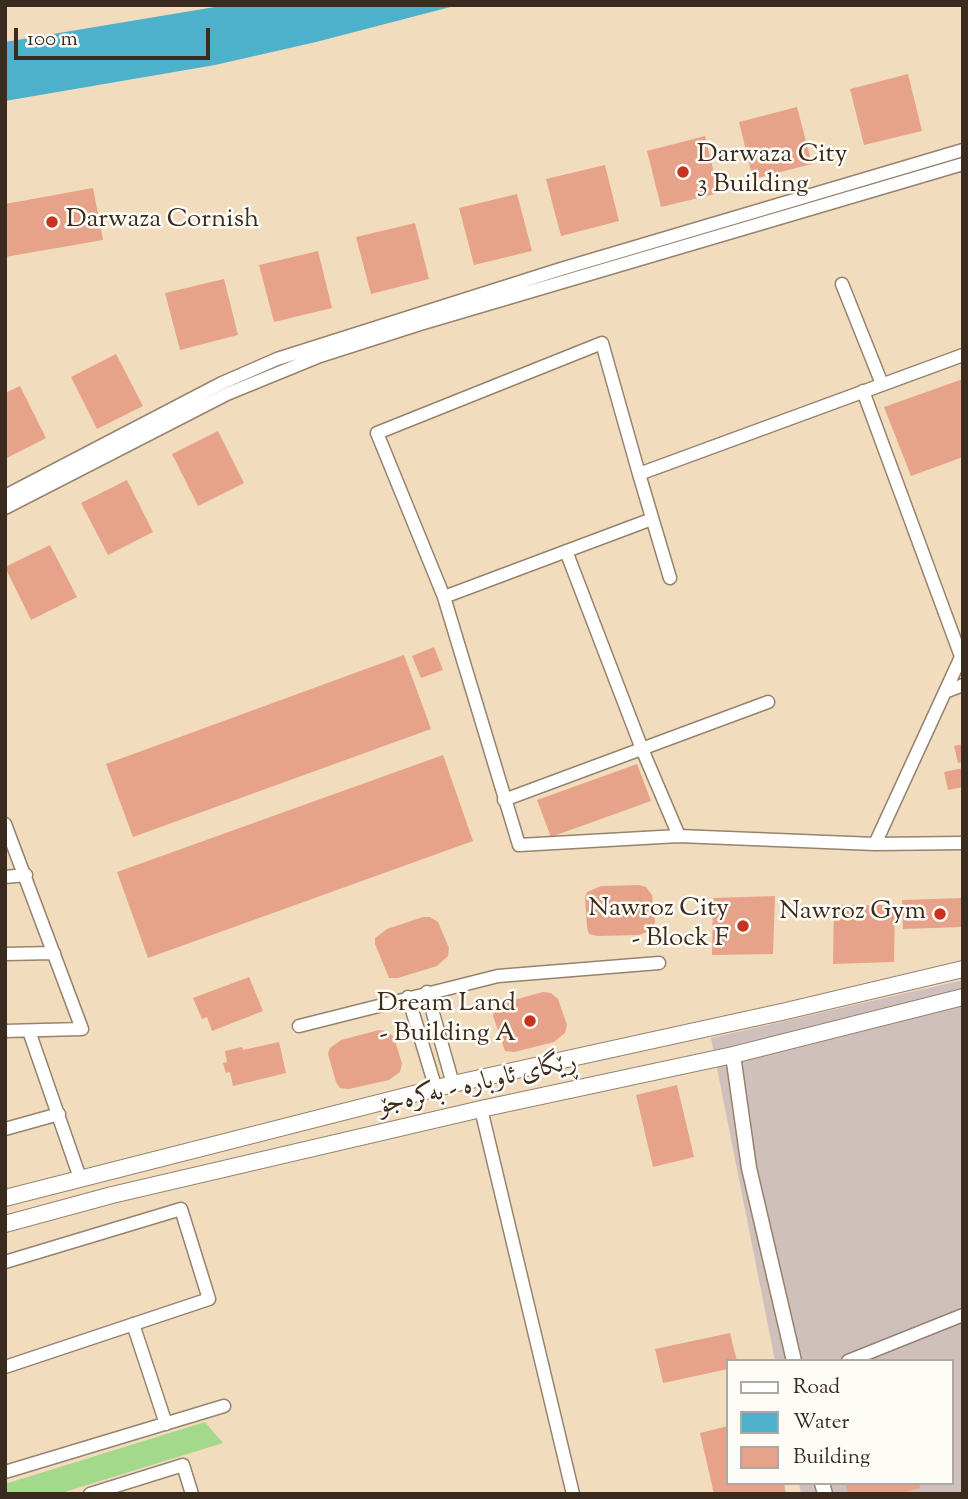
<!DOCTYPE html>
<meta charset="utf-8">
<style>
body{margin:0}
#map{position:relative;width:968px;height:1499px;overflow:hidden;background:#f2dcbe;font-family:"Sorts Mill Goudy",serif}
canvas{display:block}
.frame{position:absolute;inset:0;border:7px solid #3b2a1e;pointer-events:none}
.legend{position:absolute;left:726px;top:1359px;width:228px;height:126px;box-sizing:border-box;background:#fdfcf7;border:2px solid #afa8a0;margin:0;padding:9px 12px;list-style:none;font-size:21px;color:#3b2a1e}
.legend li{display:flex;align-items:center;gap:14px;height:35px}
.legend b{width:35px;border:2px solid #afa8a0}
.scale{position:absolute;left:14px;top:28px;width:196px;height:32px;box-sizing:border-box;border:4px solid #3b2a1e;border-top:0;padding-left:9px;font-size:21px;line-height:24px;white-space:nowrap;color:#3b2a1e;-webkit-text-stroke:5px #fdfcf7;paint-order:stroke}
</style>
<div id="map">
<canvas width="968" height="1499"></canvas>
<div class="frame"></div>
<ul class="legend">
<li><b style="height:9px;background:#fff"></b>Road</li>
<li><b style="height:19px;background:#4db1cc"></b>Water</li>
<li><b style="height:19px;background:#e7a389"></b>Building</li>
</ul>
<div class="scale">100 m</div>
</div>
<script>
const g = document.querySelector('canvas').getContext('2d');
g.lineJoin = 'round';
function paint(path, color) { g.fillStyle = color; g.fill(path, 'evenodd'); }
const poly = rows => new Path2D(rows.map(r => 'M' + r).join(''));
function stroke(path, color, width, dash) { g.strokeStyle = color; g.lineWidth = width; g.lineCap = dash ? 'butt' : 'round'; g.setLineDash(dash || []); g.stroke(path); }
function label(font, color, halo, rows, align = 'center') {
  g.font = font + ' "Sorts Mill Goudy",Amiri,serif'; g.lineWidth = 5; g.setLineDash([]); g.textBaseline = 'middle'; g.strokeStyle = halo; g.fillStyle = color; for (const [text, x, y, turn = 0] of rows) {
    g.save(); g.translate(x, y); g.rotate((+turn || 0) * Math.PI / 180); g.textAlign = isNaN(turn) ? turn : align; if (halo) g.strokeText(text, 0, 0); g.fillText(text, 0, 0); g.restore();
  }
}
paint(poly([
 [963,980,963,1494,801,1494,799,1483,952,1483,952,1361,775,1361,711,1038]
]), '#d0c0bc');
paint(poly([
 [205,1422,223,1443,58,1494,5,1494,5,1484]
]), '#a2d98b');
paint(poly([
 [227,5,458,5,316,42,215,65,5,101,5,42]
]), '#4db1cc');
paint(poly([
 [908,74,922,131,864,145,850,89],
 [797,107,812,164,753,179,739,122],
 [705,136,719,193,661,207,647,151],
 [605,165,619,221,561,236,546,179],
 [93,188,103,240,5,257,5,204],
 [517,194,532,251,474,265,459,208],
 [415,223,429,279,371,294,356,237],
 [318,251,332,308,274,322,259,265],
 [224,279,238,335,180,350,165,293],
 [116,354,143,406,97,429,71,377],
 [963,379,963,457,911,476,884,407],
 [20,386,46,438,5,459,5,393],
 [218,431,244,483,198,506,172,454],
 [127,480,153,532,108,555,81,503],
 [50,545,77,597,31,620,5,567],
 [434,647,443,670,421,678,412,656],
 [404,655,431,729,133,837,106,764],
 [963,744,963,762,958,763,954,746],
 [443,755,473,841,148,958,117,872],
 [637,764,651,801,551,837,537,800],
 [963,768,963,787,948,790,944,772],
 [639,885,646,887,652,895,655,922,652,930,639,935,598,936,589,934,587,927,585,897,587,892,601,886],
 [775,896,773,954,712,955,713,898],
 [963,898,963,927,903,929,902,900],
 [834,905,895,905,894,962,833,964],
 [423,917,430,917,438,922,449,948,448,956,437,966,398,978,389,978,375,944,375,938,387,929],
 [249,977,263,1011,212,1031,207,1017,202,1019,193,998],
 [543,992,551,993,558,999,567,1025,565,1033,554,1042,514,1052,505,1051,493,1016,494,1010,506,1002],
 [379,1030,386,1031,394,1037,402,1064,400,1072,389,1080,349,1089,340,1088,336,1082,328,1054,330,1048,341,1040],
 [279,1042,286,1073,233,1086,230,1072,226,1073,223,1063,227,1062,225,1051,242,1047,243,1050],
 [677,1085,694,1157,653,1167,636,1095],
 [730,1333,737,1361,728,1361,728,1369,663,1383,655,1349],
 [728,1426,728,1483,784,1483,786,1494,714,1494,700,1433],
 [845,1483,919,1483,920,1488,899,1494,848,1494]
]), '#e7a389');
const minor = poly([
 [842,284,882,384],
 [863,391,963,662],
 [639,474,602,343,377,433,444,597,519,845,679,836,875,844,963,843],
 [5,496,222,383,277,359,561,269,963,150],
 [5,508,227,394,320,356,420,324,963,164],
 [566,551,642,749,679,836],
 [670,578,639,474,963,355],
 [444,597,652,519],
 [945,692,963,685],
 [504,800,768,702],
 [5,824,82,1029,5,1031],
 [875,844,961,657],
 [5,877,26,875],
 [5,954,54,953],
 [427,992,453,1084],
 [408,997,436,1089],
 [299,1026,498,976,659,963],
 [29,1031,80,1178],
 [481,1109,573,1494],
 [5,1129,59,1114],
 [5,1262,181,1209,209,1299,5,1367],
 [133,1324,166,1424],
 [848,1361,963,1315],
 [5,1472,224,1406],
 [90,1494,183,1465,192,1494]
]);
const tertiary = poly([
 [733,1055,749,1168,794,1361],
 [822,1483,825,1494]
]);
const secondary = poly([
 [5,1198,453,1084,786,1011,963,969],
 [5,1224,112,1195,481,1109,733,1055,963,997]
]);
stroke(minor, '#96836e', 15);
stroke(tertiary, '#96836e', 17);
stroke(secondary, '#96836e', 18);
stroke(minor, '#fff', 12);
stroke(tertiary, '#fff', 14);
stroke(secondary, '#fff', 16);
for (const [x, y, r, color] of [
 [683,172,7,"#c8321e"],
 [52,222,7,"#c8321e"],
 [940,914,7,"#c8321e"],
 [743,926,7,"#c8321e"],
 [530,1021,7,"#c8321e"]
]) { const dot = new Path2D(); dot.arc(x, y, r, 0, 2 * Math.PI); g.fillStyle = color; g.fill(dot); stroke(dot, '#fdfcf7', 2.5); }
label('26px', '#3b2a1e', '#fdfcf7', [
 ["Darwaza City",697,157,"left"],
 ["3 Building",697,187,"left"],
 ["Darwaza Cornish",66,222,"left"],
 ["Nawroz City",729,911],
 ["- Block F",729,941],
 ["Nawroz Gym",926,914],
 ["Dream Land",516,1006],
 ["- Building A",516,1036]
], 'right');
label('26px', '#3b2a1e', '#fdfcf7', [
 ["ڕێگای ئاوبارە - بەکرەجۆ",478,1086,-13]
]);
</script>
